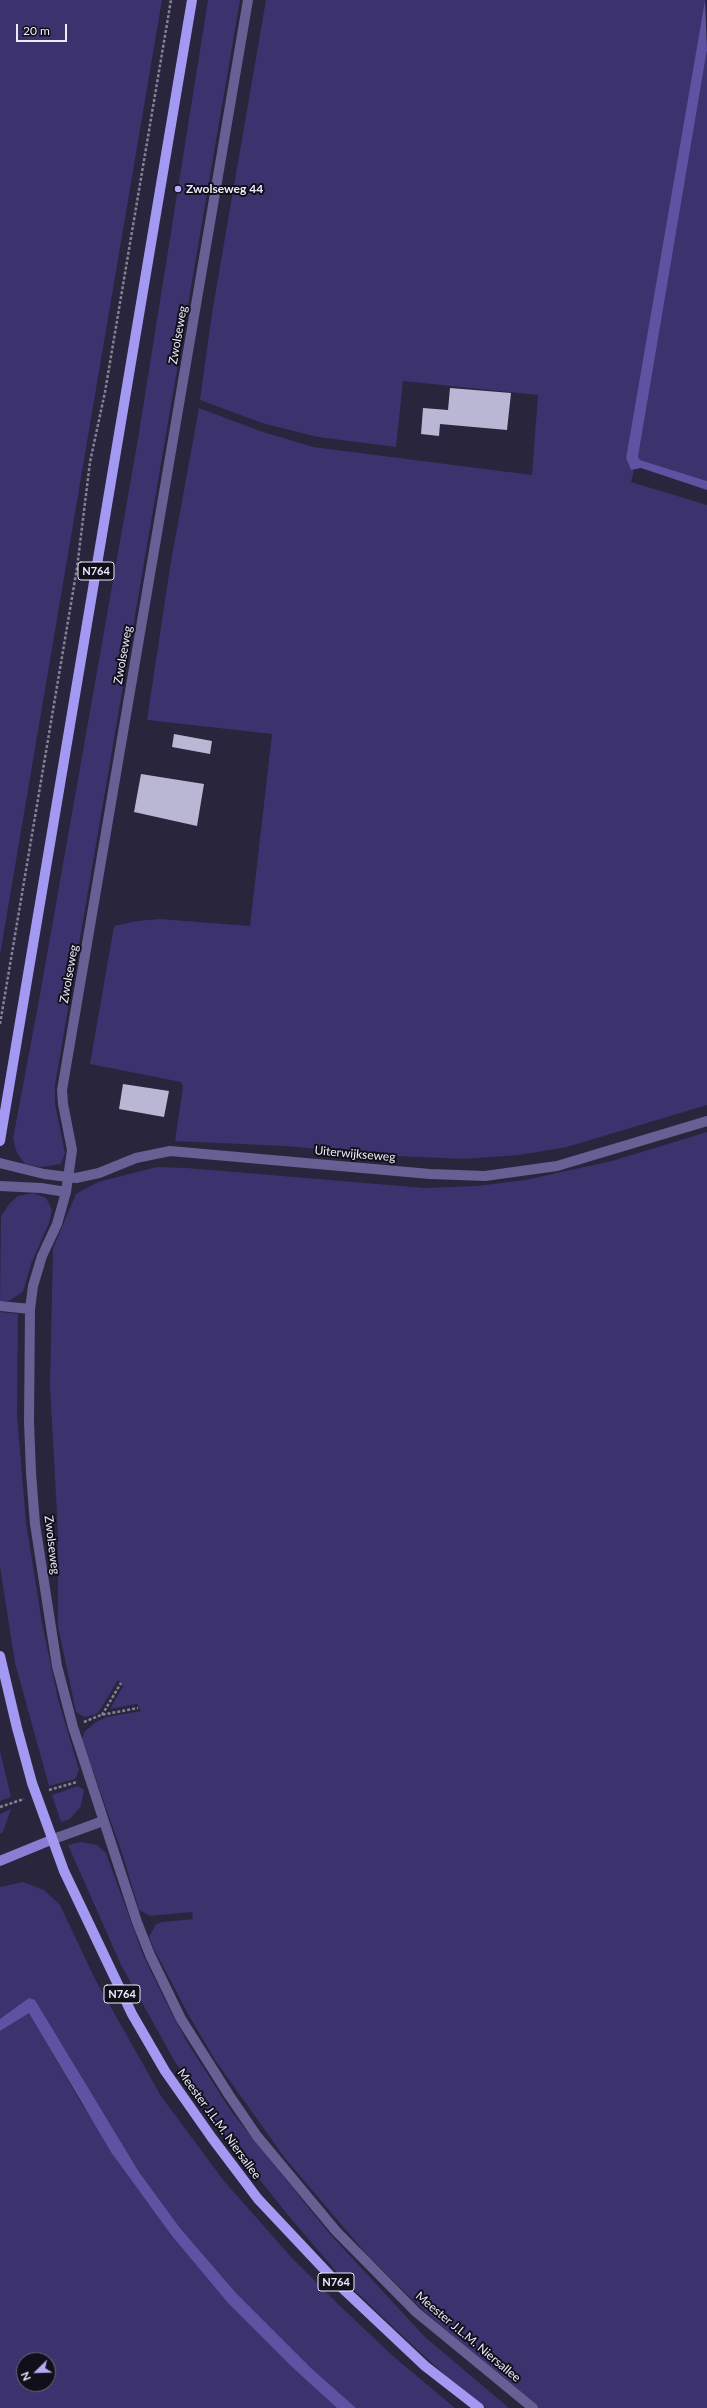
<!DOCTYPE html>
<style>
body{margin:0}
#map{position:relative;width:707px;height:2408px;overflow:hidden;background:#28253c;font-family:Lato,sans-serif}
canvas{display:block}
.north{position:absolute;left:16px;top:2352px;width:40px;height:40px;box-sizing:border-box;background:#11101a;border:1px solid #696874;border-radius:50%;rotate:247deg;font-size:11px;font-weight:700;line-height:16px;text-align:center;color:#edecfc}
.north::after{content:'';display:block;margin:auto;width:14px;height:18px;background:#b4acf9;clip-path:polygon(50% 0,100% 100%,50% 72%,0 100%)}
.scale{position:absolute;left:16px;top:24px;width:51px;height:18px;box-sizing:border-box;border:2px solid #edecfc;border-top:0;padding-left:5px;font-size:12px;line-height:14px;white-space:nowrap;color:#edecfc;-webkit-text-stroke:3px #11101a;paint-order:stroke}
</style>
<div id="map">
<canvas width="707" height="2408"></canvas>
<div class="north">N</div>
<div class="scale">20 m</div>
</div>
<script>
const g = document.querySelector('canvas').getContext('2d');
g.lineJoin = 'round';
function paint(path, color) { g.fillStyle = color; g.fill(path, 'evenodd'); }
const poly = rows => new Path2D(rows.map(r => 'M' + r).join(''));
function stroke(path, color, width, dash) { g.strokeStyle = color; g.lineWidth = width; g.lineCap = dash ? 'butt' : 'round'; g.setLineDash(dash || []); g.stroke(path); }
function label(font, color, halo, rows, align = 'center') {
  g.font = font + ' Lato,sans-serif'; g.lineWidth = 4; g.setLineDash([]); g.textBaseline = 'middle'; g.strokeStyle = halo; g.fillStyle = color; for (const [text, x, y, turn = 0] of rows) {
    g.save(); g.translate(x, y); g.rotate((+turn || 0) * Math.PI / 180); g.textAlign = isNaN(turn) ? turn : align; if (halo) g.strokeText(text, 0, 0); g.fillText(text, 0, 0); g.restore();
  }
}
paint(poly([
 [0,0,162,0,0,955],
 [208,0,240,0,55,1085,55,1104,65,1153,61,1164,40,1167,25,1164,17,1153,13,1139,41,989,138,439],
 [266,0,705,0,626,458,631,470,634,470,631,482,707,505,707,1105,567,1147,519,1155,465,1159,396,1156,284,1146,175,1141,183,1087,181,1082,90,1064,114,926,137,921,160,919,250,926,272,734,147,720,170,567,199,408,260,431,313,447,532,475,538,395,403,381,396,447,318,437,262,423,200,400,212,313],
 [707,50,707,481,640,460,638,457],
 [707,1132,707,2408,539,2408,514,2390,424,2311,368,2256,284,2157,215,2060,188,2014,154,1949,149,1937,156,1924,162,1922,193,1919,192,1912,150,1916,139,1910,124,1859,82,1740,84,1732,96,1722,107,1717,141,1711,137,1704,110,1709,123,1686,118,1680,99,1712,95,1715,84,1717,76,1712,58,1626,58,1533,50,1386,53,1248,76,1194,98,1182,157,1167,187,1168,425,1188,477,1186,525,1180,612,1161],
 [34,1193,46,1198,52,1210,49,1223,31,1264,23,1292,9,1301,0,1301,1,1216,9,1204,18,1196],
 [0,1312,18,1314,17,1415,26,1522,42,1623,58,1699,79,1770,75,1779,49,1786,15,1663,0,1567],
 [0,1751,11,1797,0,1801],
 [78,1786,84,1790,81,1806,70,1819,61,1822,52,1795],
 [11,1809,3,1832,0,1834,0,1814],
 [81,1842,97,1845,106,1853,143,1955,164,1998,187,2042,231,2111,329,2233,425,2337,509,2408,486,2408,447,2377,395,2329,340,2276,287,2214,221,2131,174,2060,121,1965,68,1845],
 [23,1882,44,1890,60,1905,95,1979,161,2096,224,2181,292,2258,337,2303,393,2356,455,2408,356,2408,311,2368,236,2293,180,2228,139,2172,35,2000,0,2019,0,1887],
 [29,2012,81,2103,172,2236,228,2303,292,2367,337,2408,0,2408,0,2031],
 [24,2360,48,2360,48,2384,24,2384]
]), '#3c326e');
paint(poly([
 [705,0,707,50,638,457,640,460,707,481,707,490,641,468,631,470,626,458],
 [29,1998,35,2000,139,2172,180,2228,236,2293,311,2368,356,2408,337,2408,292,2367,228,2303,172,2236,111,2152,29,2013,0,2031,0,2019]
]), '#5f52a3');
paint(poly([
 [450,388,511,393,507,430,440,424,439,436,421,434,423,408,448,410],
 [174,734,212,741,210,754,172,747],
 [141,774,204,784,197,826,134,812],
 [123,1084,169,1091,164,1117,119,1109]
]), '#b9b7d4');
stroke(poly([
 [0,1024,77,568,90,462,105,392,171,0],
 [102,1715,121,1683],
 [84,1722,101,1715,138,1708],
 [49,1790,77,1782],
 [0,1807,24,1799]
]), '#848296', 2.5, [3, 2]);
stroke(poly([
 [248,0,62,1090,63,1104,72,1150,66,1192,57,1224,42,1256,33,1286,30,1309,29,1421,31,1473,35,1524,57,1666,73,1727,137,1922,150,1955,181,2019,229,2095,257,2136,336,2231,416,2312,533,2408],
 [0,1163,44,1174,76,1178,99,1173,136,1158,170,1151,430,1174,485,1176,557,1166,707,1121],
 [0,1186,41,1188,66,1192],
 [0,1306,30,1309],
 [51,1840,103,1821]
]), '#666095', 10);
stroke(poly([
 [0,1861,51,1840]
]), '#897ed3', 10);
stroke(poly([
 [0,1141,192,0],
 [0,1656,17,1728,32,1783,64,1871,132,2014,165,2071,212,2138,258,2199,338,2284,425,2366,479,2408]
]), '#a499f2', 10);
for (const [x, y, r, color] of [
 [178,189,4,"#b4acf9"]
]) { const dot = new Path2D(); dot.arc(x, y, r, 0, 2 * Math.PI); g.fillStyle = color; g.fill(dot); stroke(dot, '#11101a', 1.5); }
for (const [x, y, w] of [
 [96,571,36],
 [122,1994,36],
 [336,2282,36]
]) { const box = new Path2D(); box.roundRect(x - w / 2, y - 9, w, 18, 3); g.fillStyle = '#11101a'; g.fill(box); stroke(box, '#edecfc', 1); }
label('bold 11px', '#edecfc', null, [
 ["N764",96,571],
 ["N764",122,1994],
 ["N764",336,2282]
]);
label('bold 12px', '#edecfc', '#11101a', [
 ["Zwolseweg 44",186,189]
], 'left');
label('12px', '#edecfc', '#11101a', [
 ["Zwolseweg",178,335,-80],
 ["Zwolseweg",123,655,-80],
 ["Zwolseweg",69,974,-80],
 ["Uiterwijkseweg",355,1154,5],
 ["Zwolseweg",52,1545,83],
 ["Meester J.L.M. Niersallee",219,2124,54],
 ["Meester J.L.M. Niersallee",468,2337,40]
]);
</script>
